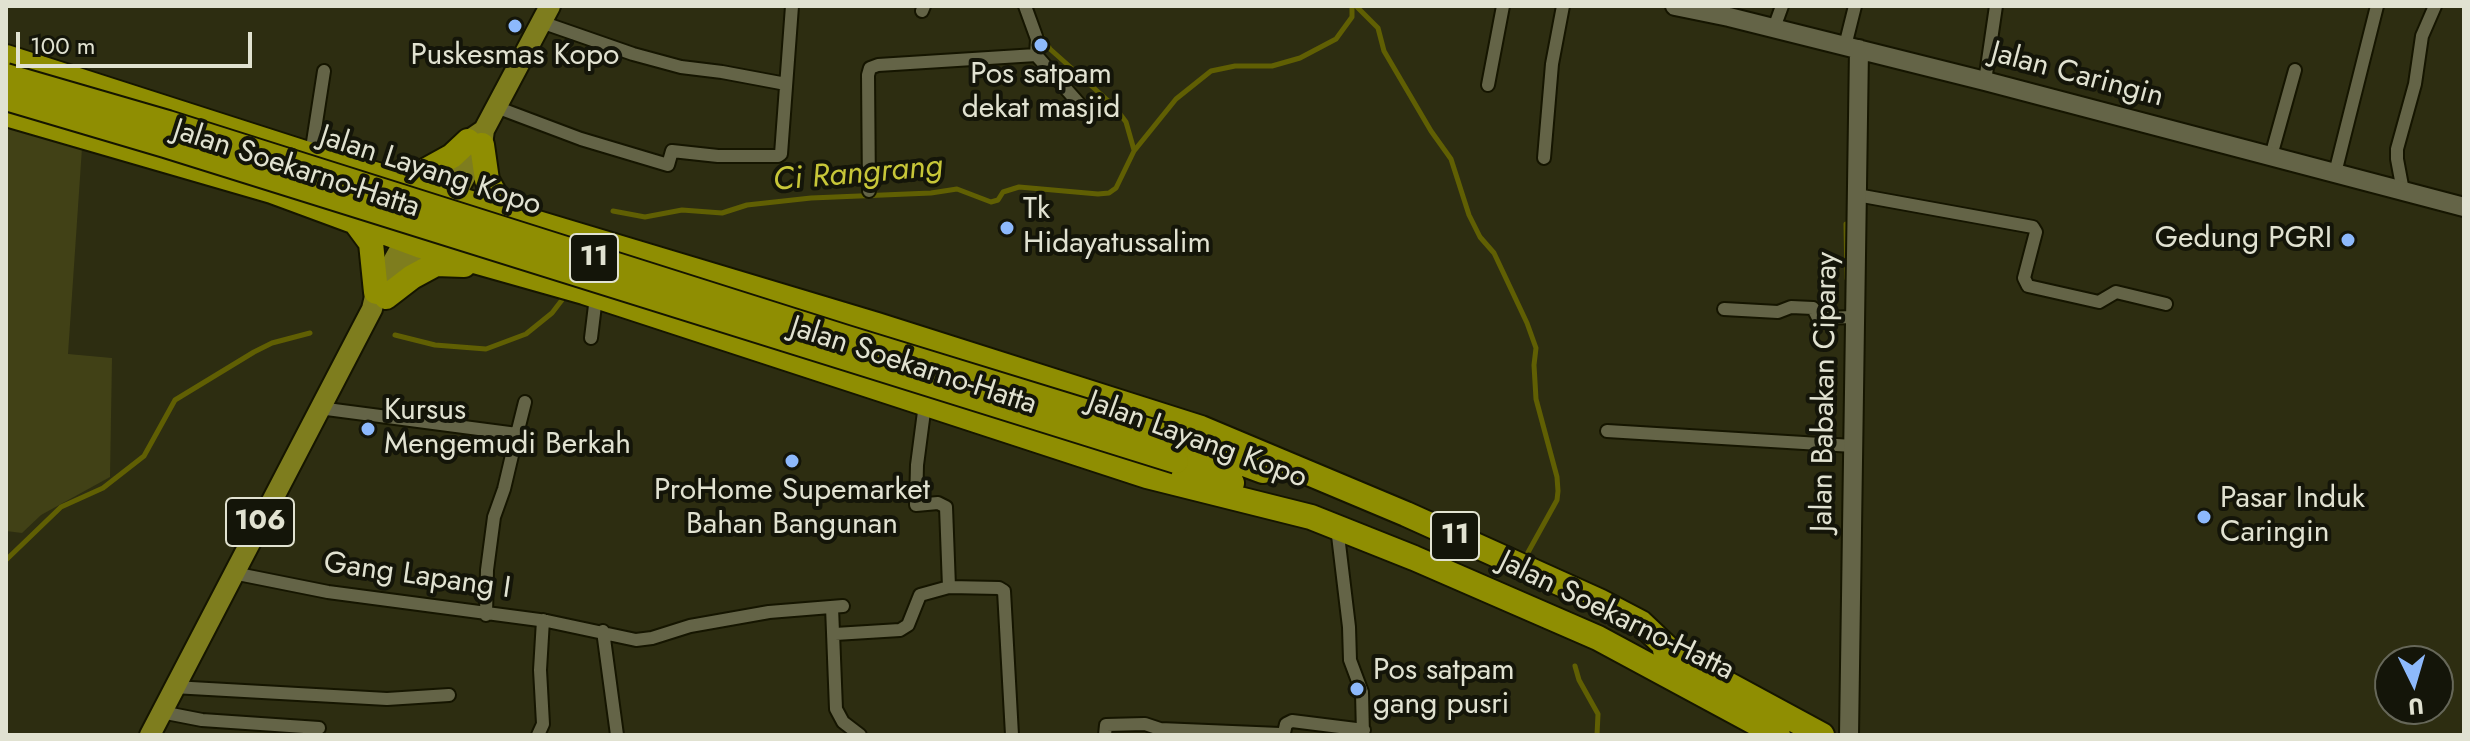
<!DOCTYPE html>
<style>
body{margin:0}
#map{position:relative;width:2470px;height:741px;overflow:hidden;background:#2d2d11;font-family:Jost,sans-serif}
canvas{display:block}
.frame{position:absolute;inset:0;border:8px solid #e1e2d1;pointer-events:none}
.north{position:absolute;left:2374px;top:645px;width:80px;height:80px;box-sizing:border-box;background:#141509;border:2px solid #666759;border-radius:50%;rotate:175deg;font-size:22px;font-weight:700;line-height:32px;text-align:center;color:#e1e2d1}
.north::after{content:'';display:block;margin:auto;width:28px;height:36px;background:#8db9fc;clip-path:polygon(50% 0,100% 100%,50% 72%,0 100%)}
.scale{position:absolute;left:16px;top:32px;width:236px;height:36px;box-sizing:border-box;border:4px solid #e1e2d1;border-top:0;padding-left:10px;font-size:24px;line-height:28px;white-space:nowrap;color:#e1e2d1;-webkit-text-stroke:6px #141509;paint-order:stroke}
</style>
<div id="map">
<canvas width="2470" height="741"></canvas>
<div class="frame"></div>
<div class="north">U</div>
<div class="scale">100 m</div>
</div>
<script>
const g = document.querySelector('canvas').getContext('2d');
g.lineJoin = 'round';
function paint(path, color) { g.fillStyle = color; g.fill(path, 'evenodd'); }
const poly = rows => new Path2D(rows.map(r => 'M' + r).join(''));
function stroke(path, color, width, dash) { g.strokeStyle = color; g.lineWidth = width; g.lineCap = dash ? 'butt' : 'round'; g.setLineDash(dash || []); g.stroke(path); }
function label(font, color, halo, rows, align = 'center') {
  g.font = font + ' Jost,sans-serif'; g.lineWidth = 8; g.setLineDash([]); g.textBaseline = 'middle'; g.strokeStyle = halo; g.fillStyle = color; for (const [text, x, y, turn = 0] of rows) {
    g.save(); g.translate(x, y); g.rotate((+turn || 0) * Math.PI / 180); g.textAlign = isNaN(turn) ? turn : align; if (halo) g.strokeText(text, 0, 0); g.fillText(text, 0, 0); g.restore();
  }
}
paint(poly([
 [6,124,82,148,68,354,112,358,110,477,41,515,22,533,6,531]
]), '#414116');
stroke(poly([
 [1356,6,1378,28,1384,51,1431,131,1451,159,1469,215,1480,237,1494,253,1527,323,1536,348,1534,365,1536,399,1557,477,1558,491,1557,500,1526,556],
 [1040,33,1050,49,1114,106,1126,122,1134,150],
 [613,211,645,217,682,210,722,213,747,205,811,198,931,193,957,189,991,202,998,200,1003,192,1019,187,1098,194,1109,193,1116,188,1134,151,1176,99,1211,71,1235,66,1272,66,1300,58,1336,39,1352,17,1352,6],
 [1846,224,1847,279],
 [395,335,435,345,486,349,526,334,552,313,565,296],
 [6,560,61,507,103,488,144,456,175,400,254,352,272,343,310,333],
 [1575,666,1579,680,1598,714,1597,735]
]), '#605f03', 5);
const street = poly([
 [922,11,924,6],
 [541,22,633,54,681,67,722,72,786,84],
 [1774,28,1782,6],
 [1845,46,1855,6],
 [1036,55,1090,116],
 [1985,81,1996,6],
 [1488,85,1503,6],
 [496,107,581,139,668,165,672,151,718,156,778,156,781,154,792,6],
 [311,155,324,71],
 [2271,156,2295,70],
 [1544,158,1552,64,1563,6],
 [2335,173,2377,6],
 [869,191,868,75,870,68,878,65,1036,55,1037,39,1025,6],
 [2403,191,2397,159,2397,149,2415,84,2422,36,2435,6],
 [1857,195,2033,227,2036,232,2024,278,2028,286,2099,302,2116,292,2166,304],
 [1724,309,1778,312,1791,307,1813,308,1818,318,1855,317],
 [591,338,596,297],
 [925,404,917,465,916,505,938,503,946,507,949,587],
 [319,408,517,434,504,489,494,517,487,570,486,615],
 [1607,431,1853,446],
 [517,434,525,402],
 [1337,527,1349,627,1350,660,1362,692,1363,735],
 [233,573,328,592,547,621,636,640,652,638,690,626,769,612,843,606],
 [832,607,836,709,843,722,860,735],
 [603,631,617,735],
 [835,634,900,630,908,625,920,595,949,587,999,588,1004,591,1012,735],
 [173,687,387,699,449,695],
 [161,712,202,720,319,728],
 [538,735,543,724,540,670,543,620],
 [1105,735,1106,725,1145,724,1160,729,1280,734,1284,733,1286,724,1292,721,1364,730]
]);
const secondary = poly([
 [1675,6,1729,17,1985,81,2464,207],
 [1849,735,1859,49]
]);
const primary = poly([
 [394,286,459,188,482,145,484,130,550,6],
 [150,735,372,309,376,292,405,240,468,141,484,130]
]);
const highway = poly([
 [6,57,311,155,877,325,1201,428,1406,514,1599,601,1641,623,1678,658],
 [6,114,272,191,421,246,584,292,1147,476,1311,517,1414,558,1598,638,1778,735],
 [482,145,487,180,502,207,514,216],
 [393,175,423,172,452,156,468,141],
 [354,220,371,243,376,292],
 [386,297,412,277,436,264,464,265],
 [1182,441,1263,471],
 [1176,461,1232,483],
 [1665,650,1822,735]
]);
stroke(street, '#151500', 16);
stroke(secondary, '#151500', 22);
stroke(primary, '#151500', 24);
stroke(highway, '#151500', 28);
stroke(street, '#646447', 12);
stroke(secondary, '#646447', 18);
stroke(primary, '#7e7d1e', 20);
stroke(highway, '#8f8e02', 24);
const highwayBridge = poly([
 [6,76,168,123,847,338,1182,441],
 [6,98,165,145,1176,461]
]);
stroke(highwayBridge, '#151500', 28, []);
stroke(highwayBridge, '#8f8e02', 24);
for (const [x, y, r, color] of [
 [515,26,8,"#8db9fc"],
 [1041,45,8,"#8db9fc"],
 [1007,228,8,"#8db9fc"],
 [2348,240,8,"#8db9fc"],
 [368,429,8,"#8db9fc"],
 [792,461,8,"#8db9fc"],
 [2204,517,8,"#8db9fc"],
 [1357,689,8,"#8db9fc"]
]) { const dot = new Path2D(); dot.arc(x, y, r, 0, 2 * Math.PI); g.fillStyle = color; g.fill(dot); stroke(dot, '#141509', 3); }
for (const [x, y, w] of [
 [594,258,48],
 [260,522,68],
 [1455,536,48]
]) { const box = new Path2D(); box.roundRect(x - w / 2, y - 24, w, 48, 6); g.fillStyle = '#141509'; g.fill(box); stroke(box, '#e1e2d1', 2); }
label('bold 28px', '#e1e2d1', null, [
 ["11",594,258],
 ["106",260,522],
 ["11",1455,536]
]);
label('30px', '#e1e2d1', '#141509', [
 ["Puskesmas Kopo",515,57,"center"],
 ["Pos satpam",1041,76,"center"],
 ["dekat masjid",1041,110,"center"],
 ["Tk",1023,211],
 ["Hidayatussalim",1023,245],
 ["Gedung PGRI",2332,240,"right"],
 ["Kursus",384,412],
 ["Mengemudi Berkah",384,446],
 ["ProHome Supemarket",792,492,"center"],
 ["Bahan Bangunan",792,526,"center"],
 ["Pasar Induk",2220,500],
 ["Caringin",2220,534],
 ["Pos satpam",1373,672],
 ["gang pusri",1373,706]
], 'left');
label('30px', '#e1e2d1', '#141509', [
 ["Jalan Caringin",2077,76,15],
 ["Jalan Soekarno-Hatta",296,170,18],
 ["Jalan Layang Kopo",430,172,18],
 ["Jalan Soekarno-Hatta",913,367,18],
 ["Jalan Babakan Ciparay",1826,392,-89],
 ["Jalan Layang Kopo",1197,441,20],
 ["Gang Lapang I",417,577,8],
 ["Jalan Soekarno-Hatta",1616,617,26]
]);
label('italic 32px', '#c7c638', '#141509', [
 ["Ci Rangrang",858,175,-5]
]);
</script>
